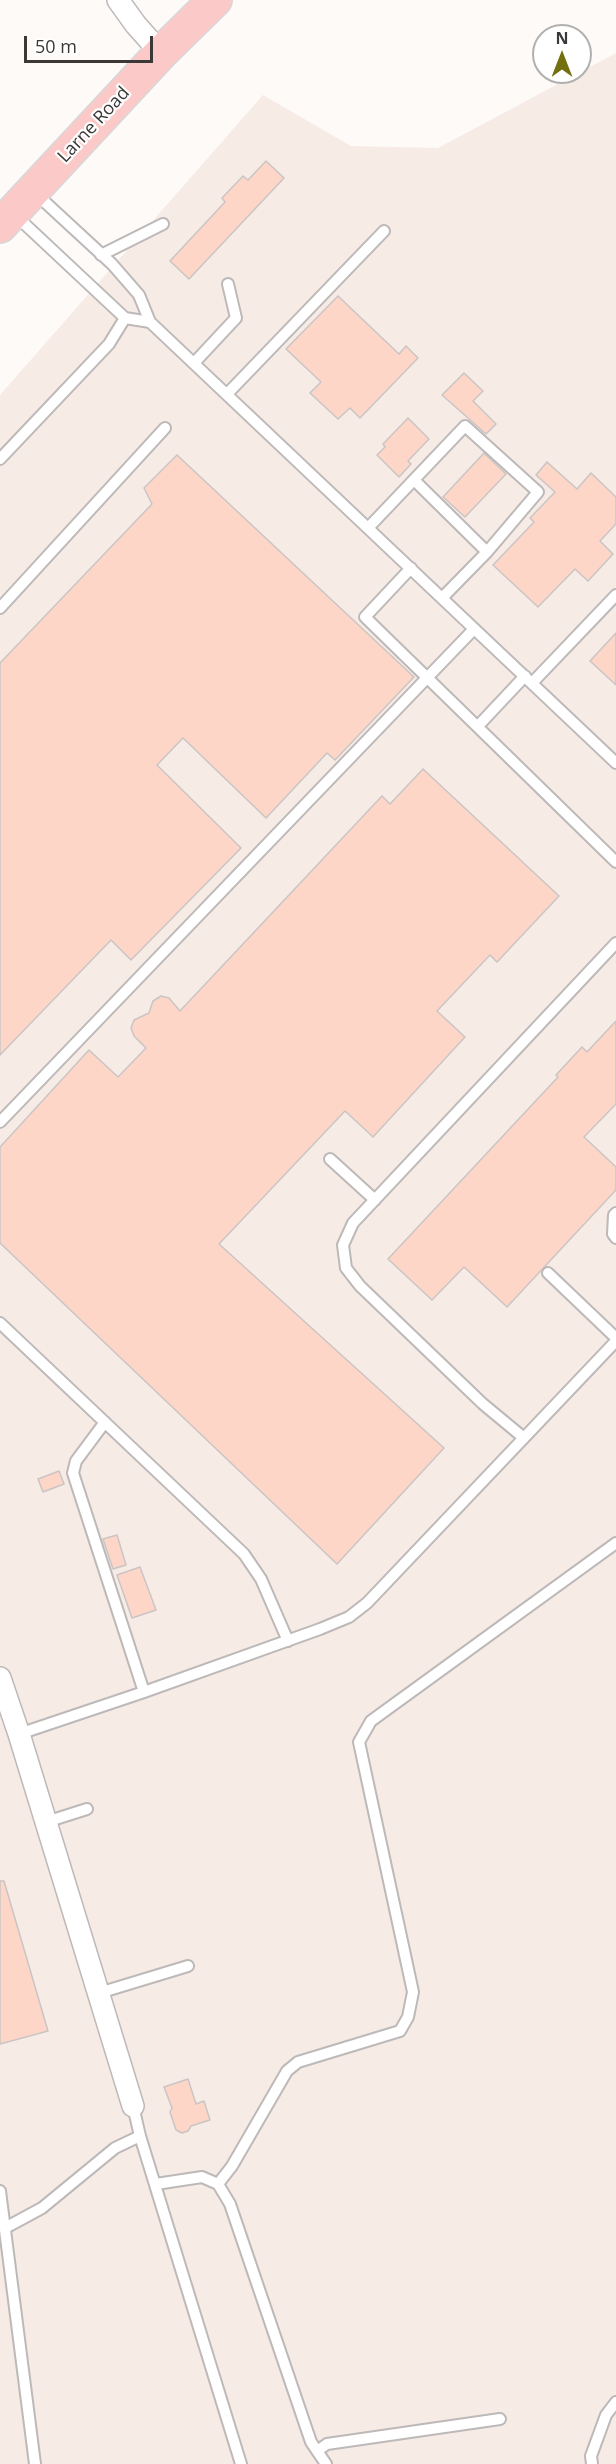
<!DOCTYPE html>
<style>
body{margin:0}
#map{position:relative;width:616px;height:2464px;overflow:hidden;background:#fefaf8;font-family:"Open Sans",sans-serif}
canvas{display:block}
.north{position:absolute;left:532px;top:24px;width:60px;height:60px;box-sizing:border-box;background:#fff;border:2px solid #b0b0af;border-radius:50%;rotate:0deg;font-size:16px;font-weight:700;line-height:24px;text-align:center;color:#3a3938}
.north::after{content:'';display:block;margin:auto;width:21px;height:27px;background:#746f0f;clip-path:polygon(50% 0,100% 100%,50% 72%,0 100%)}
.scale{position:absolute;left:24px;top:36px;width:129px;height:27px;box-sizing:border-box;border:3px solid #3a3938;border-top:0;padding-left:8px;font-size:18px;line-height:21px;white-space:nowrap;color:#3a3938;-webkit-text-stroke:4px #fff;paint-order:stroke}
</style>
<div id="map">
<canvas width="616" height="2464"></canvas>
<div class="north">N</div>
<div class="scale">50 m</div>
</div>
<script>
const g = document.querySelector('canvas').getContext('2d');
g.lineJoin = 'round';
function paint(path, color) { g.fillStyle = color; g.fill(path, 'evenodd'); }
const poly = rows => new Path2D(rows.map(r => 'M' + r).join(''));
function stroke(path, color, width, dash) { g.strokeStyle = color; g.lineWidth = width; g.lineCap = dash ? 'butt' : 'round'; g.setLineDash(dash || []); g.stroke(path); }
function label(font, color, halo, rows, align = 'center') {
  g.font = font + ' "Open Sans",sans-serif'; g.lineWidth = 4.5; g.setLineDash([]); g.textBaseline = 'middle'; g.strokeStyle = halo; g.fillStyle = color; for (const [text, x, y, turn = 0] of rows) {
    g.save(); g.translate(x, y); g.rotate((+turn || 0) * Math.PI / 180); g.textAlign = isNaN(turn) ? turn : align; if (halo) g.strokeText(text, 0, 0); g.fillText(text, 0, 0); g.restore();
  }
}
paint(poly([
 [616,53,616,2464,0,2464,0,395,263,95,351,146,438,148]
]), '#f7ebe6');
const building = poly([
 [266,161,284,178,189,279,170,261,225,202,222,198,243,176,248,180,266,161],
 [338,296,399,354,406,346,418,358,360,418,350,408,338,419,310,393,321,382,286,349,338,296],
 [464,373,483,391,473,401,496,424,486,434,442,395,464,373],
 [408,418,429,439,408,461,411,464,399,477,377,455,385,447,383,444,408,418],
 [484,453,506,474,465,517,443,497,484,453],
 [177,455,414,677,335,760,327,753,266,818,183,738,157,765,241,848,131,960,111,940,0,1055,0,663,152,504,144,488,177,455],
 [547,462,577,489,591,473,616,497,616,524,600,541,613,554,588,581,575,569,538,607,493,565,534,522,530,518,555,492,536,475,547,462],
 [616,633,616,685,590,661,616,633],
 [423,769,559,896,497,962,490,955,437,1011,465,1037,373,1137,345,1111,219,1244,444,1448,337,1564,0,1243,0,1147,89,1050,118,1077,146,1048,134,1036,131,1028,134,1020,149,1013,153,1001,161,996,169,998,180,1011,382,796,390,804,423,769],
 [616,1021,616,1104,584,1137,616,1167,616,1190,507,1307,464,1267,432,1300,388,1259,558,1077,556,1075,582,1047,587,1052,616,1021],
 [59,1471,64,1484,43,1492,38,1479,59,1471],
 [117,1535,126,1565,113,1569,103,1539,117,1535],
 [140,1567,156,1610,132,1618,117,1575,140,1567],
 [0,1881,4,1881,48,2031,0,2044,0,1881],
 [188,2079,196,2104,204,2101,210,2120,191,2126,188,2131,182,2133,176,2130,170,2112,172,2108,164,2087,188,2079]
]);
paint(building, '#fdd6c7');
stroke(building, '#cac5c4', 1.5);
const lane = poly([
 [34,192,112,264,139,295,150,322,616,763],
 [15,215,125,318,150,322],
 [101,255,163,224],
 [194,363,236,318,228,284],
 [227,394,384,231],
 [0,459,109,344,125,318],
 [414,480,487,552],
 [368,528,465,426,538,492,487,552,442,598],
 [411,568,365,617,616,862],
 [0,608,165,428],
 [532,683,616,595],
 [478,726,525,676],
 [0,1122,474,629],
 [330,1159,375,1200],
 [616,1213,614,1215,613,1234,616,1238],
 [548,1273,616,1338],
 [0,1323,244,1554,261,1579,288,1641],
 [105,1422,76,1461,73,1473,144,1692],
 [524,1438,483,1404,360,1286,346,1268,343,1245,353,1223,616,943],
 [19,1734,144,1692,320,1629,349,1617,367,1603,616,1341],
 [46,1822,87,1809],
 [99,1993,188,1966],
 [133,2106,140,2136,241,2464],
 [156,2184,202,2177,218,2184,230,2204,311,2442,326,2464],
 [218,2184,232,2166,287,2071,298,2062,400,2031,408,2017,413,1992,359,1742,371,1721,616,1543],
 [0,2191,35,2464],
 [5,2228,42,2208,115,2148,140,2136],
 [317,2451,327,2444,500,2419],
 [592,2464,591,2456,606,2415,616,2402]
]);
const street = poly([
 [118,0,136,25,161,53],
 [0,1678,19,1734,133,2106]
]);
const primary = poly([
 [0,226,161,53,215,0]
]);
stroke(lane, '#bdb9b8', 14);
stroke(street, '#bdb9b8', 24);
stroke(primary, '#d8d7d7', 36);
stroke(lane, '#fff', 10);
stroke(street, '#fff', 21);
stroke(primary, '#fbcac8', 33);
label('18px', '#3a3938', '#fff', [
 ["Larne Road",94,125,-47]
]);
</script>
